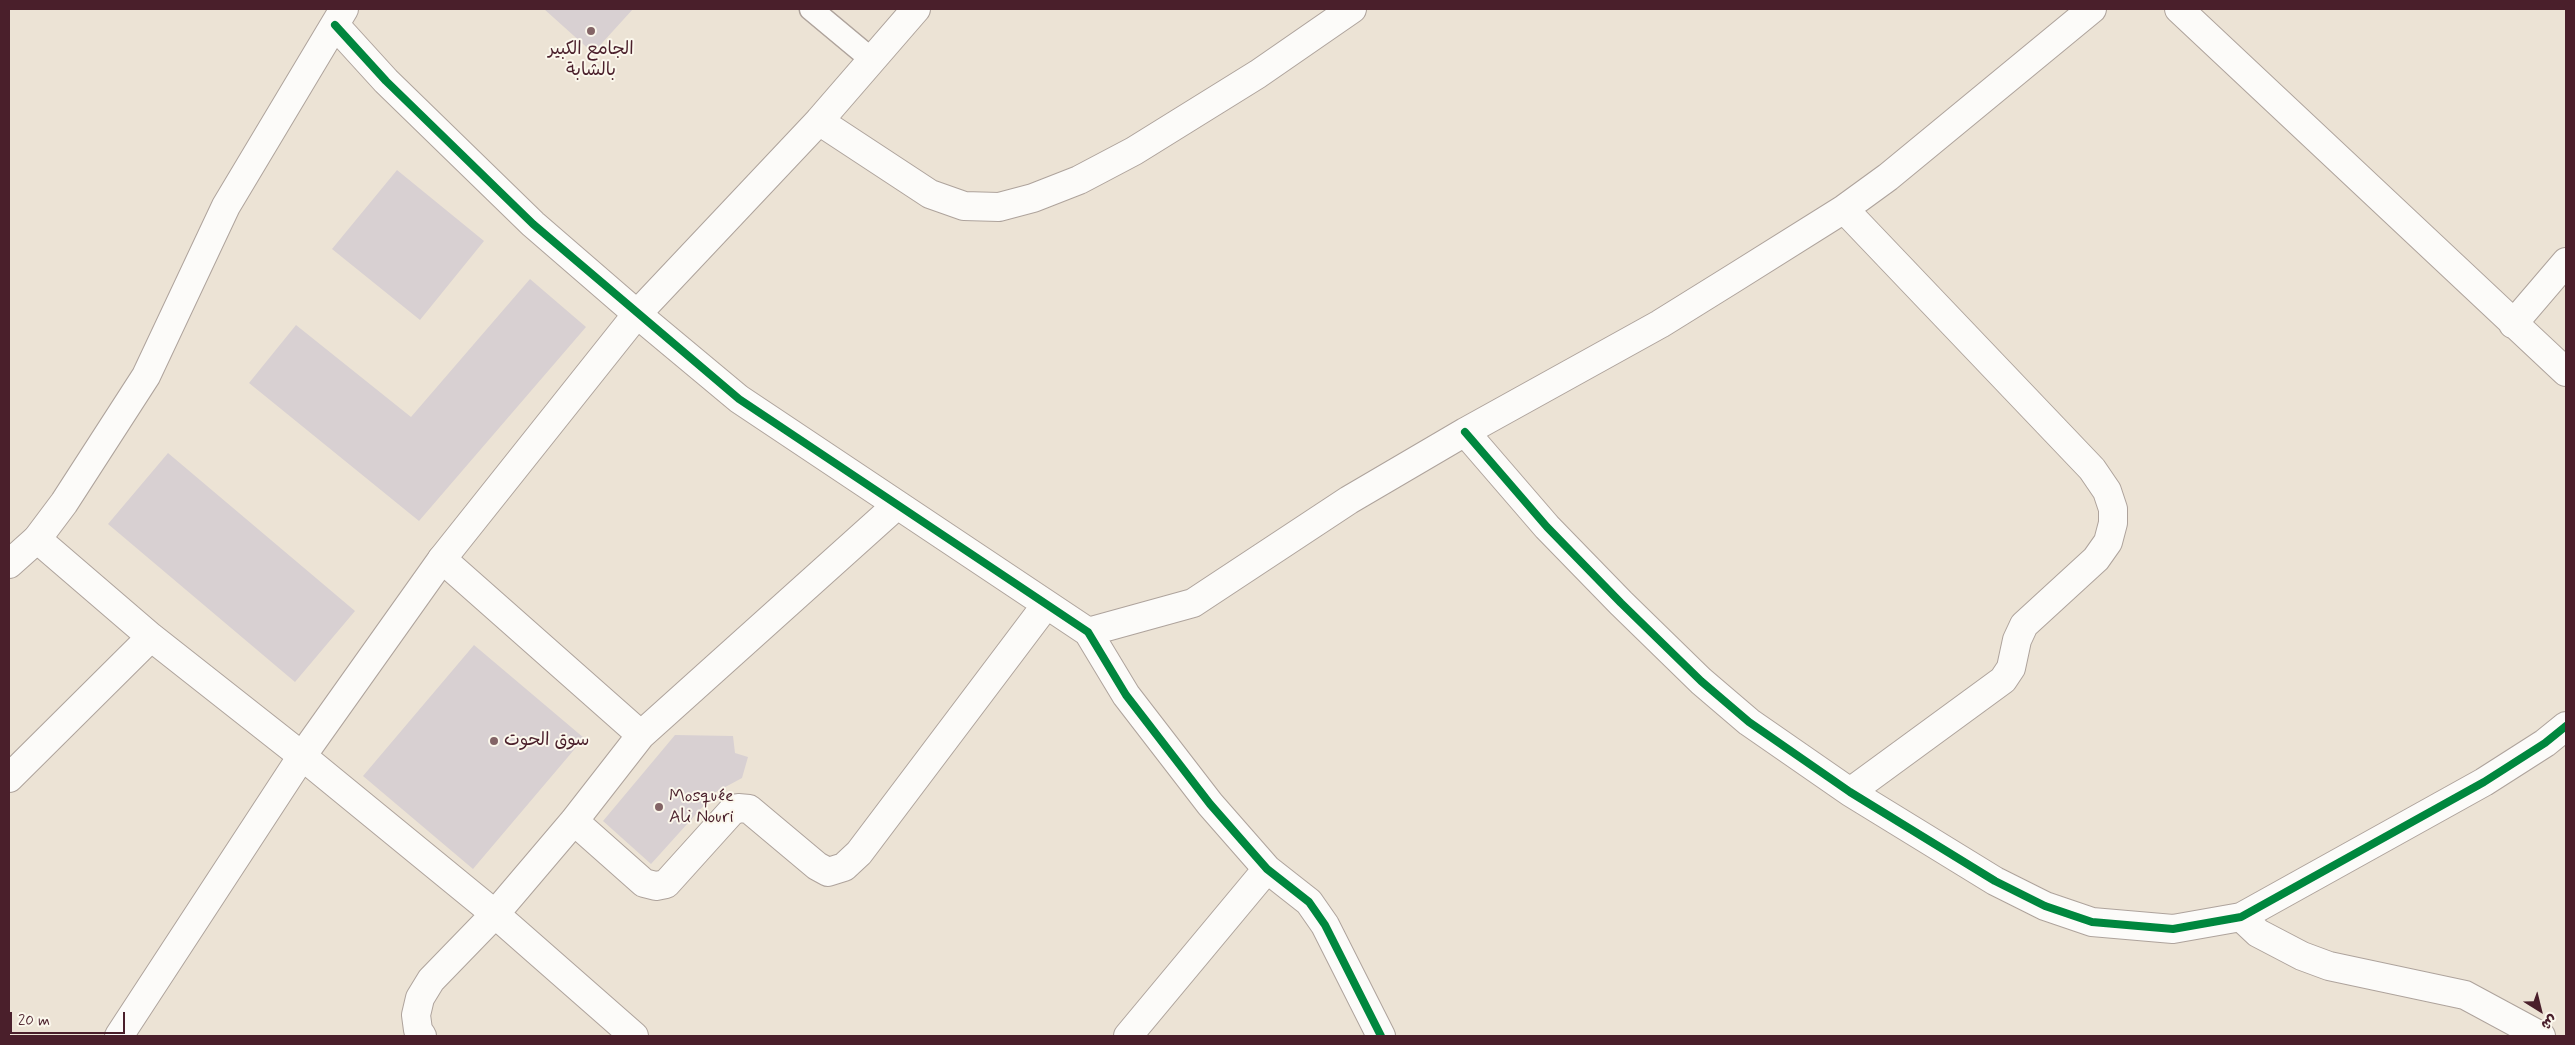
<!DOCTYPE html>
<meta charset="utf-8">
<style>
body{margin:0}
#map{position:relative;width:2575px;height:1045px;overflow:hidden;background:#ece3d5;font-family:Mynerve,"Playpen Sans Arabic",sans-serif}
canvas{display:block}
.frame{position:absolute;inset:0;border:10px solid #4a1f2b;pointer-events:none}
.north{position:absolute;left:2515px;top:985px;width:50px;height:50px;-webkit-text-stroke:4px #fbf7ec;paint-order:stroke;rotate:144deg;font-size:14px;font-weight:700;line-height:20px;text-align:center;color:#4a1f2b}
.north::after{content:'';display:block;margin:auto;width:18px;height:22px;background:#4a1f2b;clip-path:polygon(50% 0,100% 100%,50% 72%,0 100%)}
.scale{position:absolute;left:10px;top:1012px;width:115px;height:22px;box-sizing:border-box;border:2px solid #4a1f2b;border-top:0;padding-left:6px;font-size:15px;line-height:18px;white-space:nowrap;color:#4a1f2b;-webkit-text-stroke:4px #fbf7ec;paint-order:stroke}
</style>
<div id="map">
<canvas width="2575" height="1045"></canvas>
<div class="frame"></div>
<div class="north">ش</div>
<div class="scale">20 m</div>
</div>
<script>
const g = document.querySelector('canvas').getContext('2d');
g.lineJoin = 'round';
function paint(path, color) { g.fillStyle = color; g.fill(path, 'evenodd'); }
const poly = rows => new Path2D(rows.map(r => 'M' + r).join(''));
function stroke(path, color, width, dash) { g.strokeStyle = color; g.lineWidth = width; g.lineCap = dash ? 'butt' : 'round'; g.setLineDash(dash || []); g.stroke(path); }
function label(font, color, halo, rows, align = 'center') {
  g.font = font + ' Mynerve,"Playpen Sans Arabic",sans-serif'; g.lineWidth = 4; g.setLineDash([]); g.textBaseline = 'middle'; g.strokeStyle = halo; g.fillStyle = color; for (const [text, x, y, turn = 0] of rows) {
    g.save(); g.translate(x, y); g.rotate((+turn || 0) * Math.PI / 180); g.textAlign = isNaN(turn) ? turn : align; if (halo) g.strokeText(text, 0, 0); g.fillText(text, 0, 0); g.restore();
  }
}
paint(poly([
 [544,9,633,9,593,53],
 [397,170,484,241,420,320,332,249],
 [530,279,586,327,419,521,249,383,296,325,411,417],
 [168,453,355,611,295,682,108,524],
 [474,645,584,738,473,869,363,776],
 [675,735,733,736,735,753,748,757,742,778,716,792,651,864,603,821]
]), '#d8d0d2');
const lane = poly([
 [811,9,871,59]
]);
const street = poly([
 [916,9,819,121,637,314,739,399,1088,632,1126,695,1210,804,1267,869,1309,902,1325,925,1381,1036],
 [2179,9,2566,372],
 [819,121,930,194,964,206,999,207,1033,198,1079,180,1134,151,1258,74,1352,9],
 [1844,209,2092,469,2107,491,2113,509,2113,523,2108,542,2096,559,2024,625,2017,640,2011,668,2003,680,1850,792],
 [2513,324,2566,262],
 [1465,432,1547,527,1621,603,1701,681,1749,722,1850,792,1995,881,2045,906,2092,922,2173,929,2241,917,2484,782,2545,743,2566,726],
 [37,539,151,637,302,756,495,914,634,1036],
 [442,559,641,735],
 [1088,632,1193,603,1349,500,1465,432,1660,324,1734,278,1844,209,1888,177,2092,9],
 [9,778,151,637],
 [574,821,644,883,656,886,666,884,731,812,738,808,749,809,817,866,828,872,844,867,859,853,1046,605],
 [2241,917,2258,933,2302,956,2329,966,2465,995,2541,1036],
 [422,1036,418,1030,416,1015,420,998,431,980,495,914,574,821,641,735,897,505],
 [1128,1036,1267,869]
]);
const secondary = poly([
 [9,564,37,539,64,503,146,376,226,206,344,9],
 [119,1036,302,756,442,559,637,314,533,224,386,81,335,25]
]);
stroke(lane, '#aea39c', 25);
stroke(street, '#aea39c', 30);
stroke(secondary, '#aea39c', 30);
stroke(lane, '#fcfbf9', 22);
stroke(street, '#fcfbf9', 28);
stroke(secondary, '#fcfbf9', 28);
stroke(poly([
 [335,25,386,81,533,224,739,399,1088,632,1126,695,1210,804,1267,869,1309,902,1325,925,1381,1036],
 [1465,432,1547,527,1621,603,1701,681,1749,722,1850,792,1995,881,2045,906,2092,922,2173,929,2241,917,2484,782,2545,743,2566,726]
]), '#00873e', 8);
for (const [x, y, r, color] of [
 [591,31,5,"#836466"],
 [494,741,5,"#836466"],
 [659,807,5,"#836466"]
]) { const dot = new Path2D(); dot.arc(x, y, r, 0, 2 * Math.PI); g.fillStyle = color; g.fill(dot); stroke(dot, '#fbf7ec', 2); }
label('18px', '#4a1f2b', '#fbf7ec', [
 ["الجامع الكبير",591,50,"center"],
 ["بالشابة",591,71,"center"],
 ["سوق الحوت",504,741],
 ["Mosquée",669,797],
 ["Ali Nouri",669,818]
], 'left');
</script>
